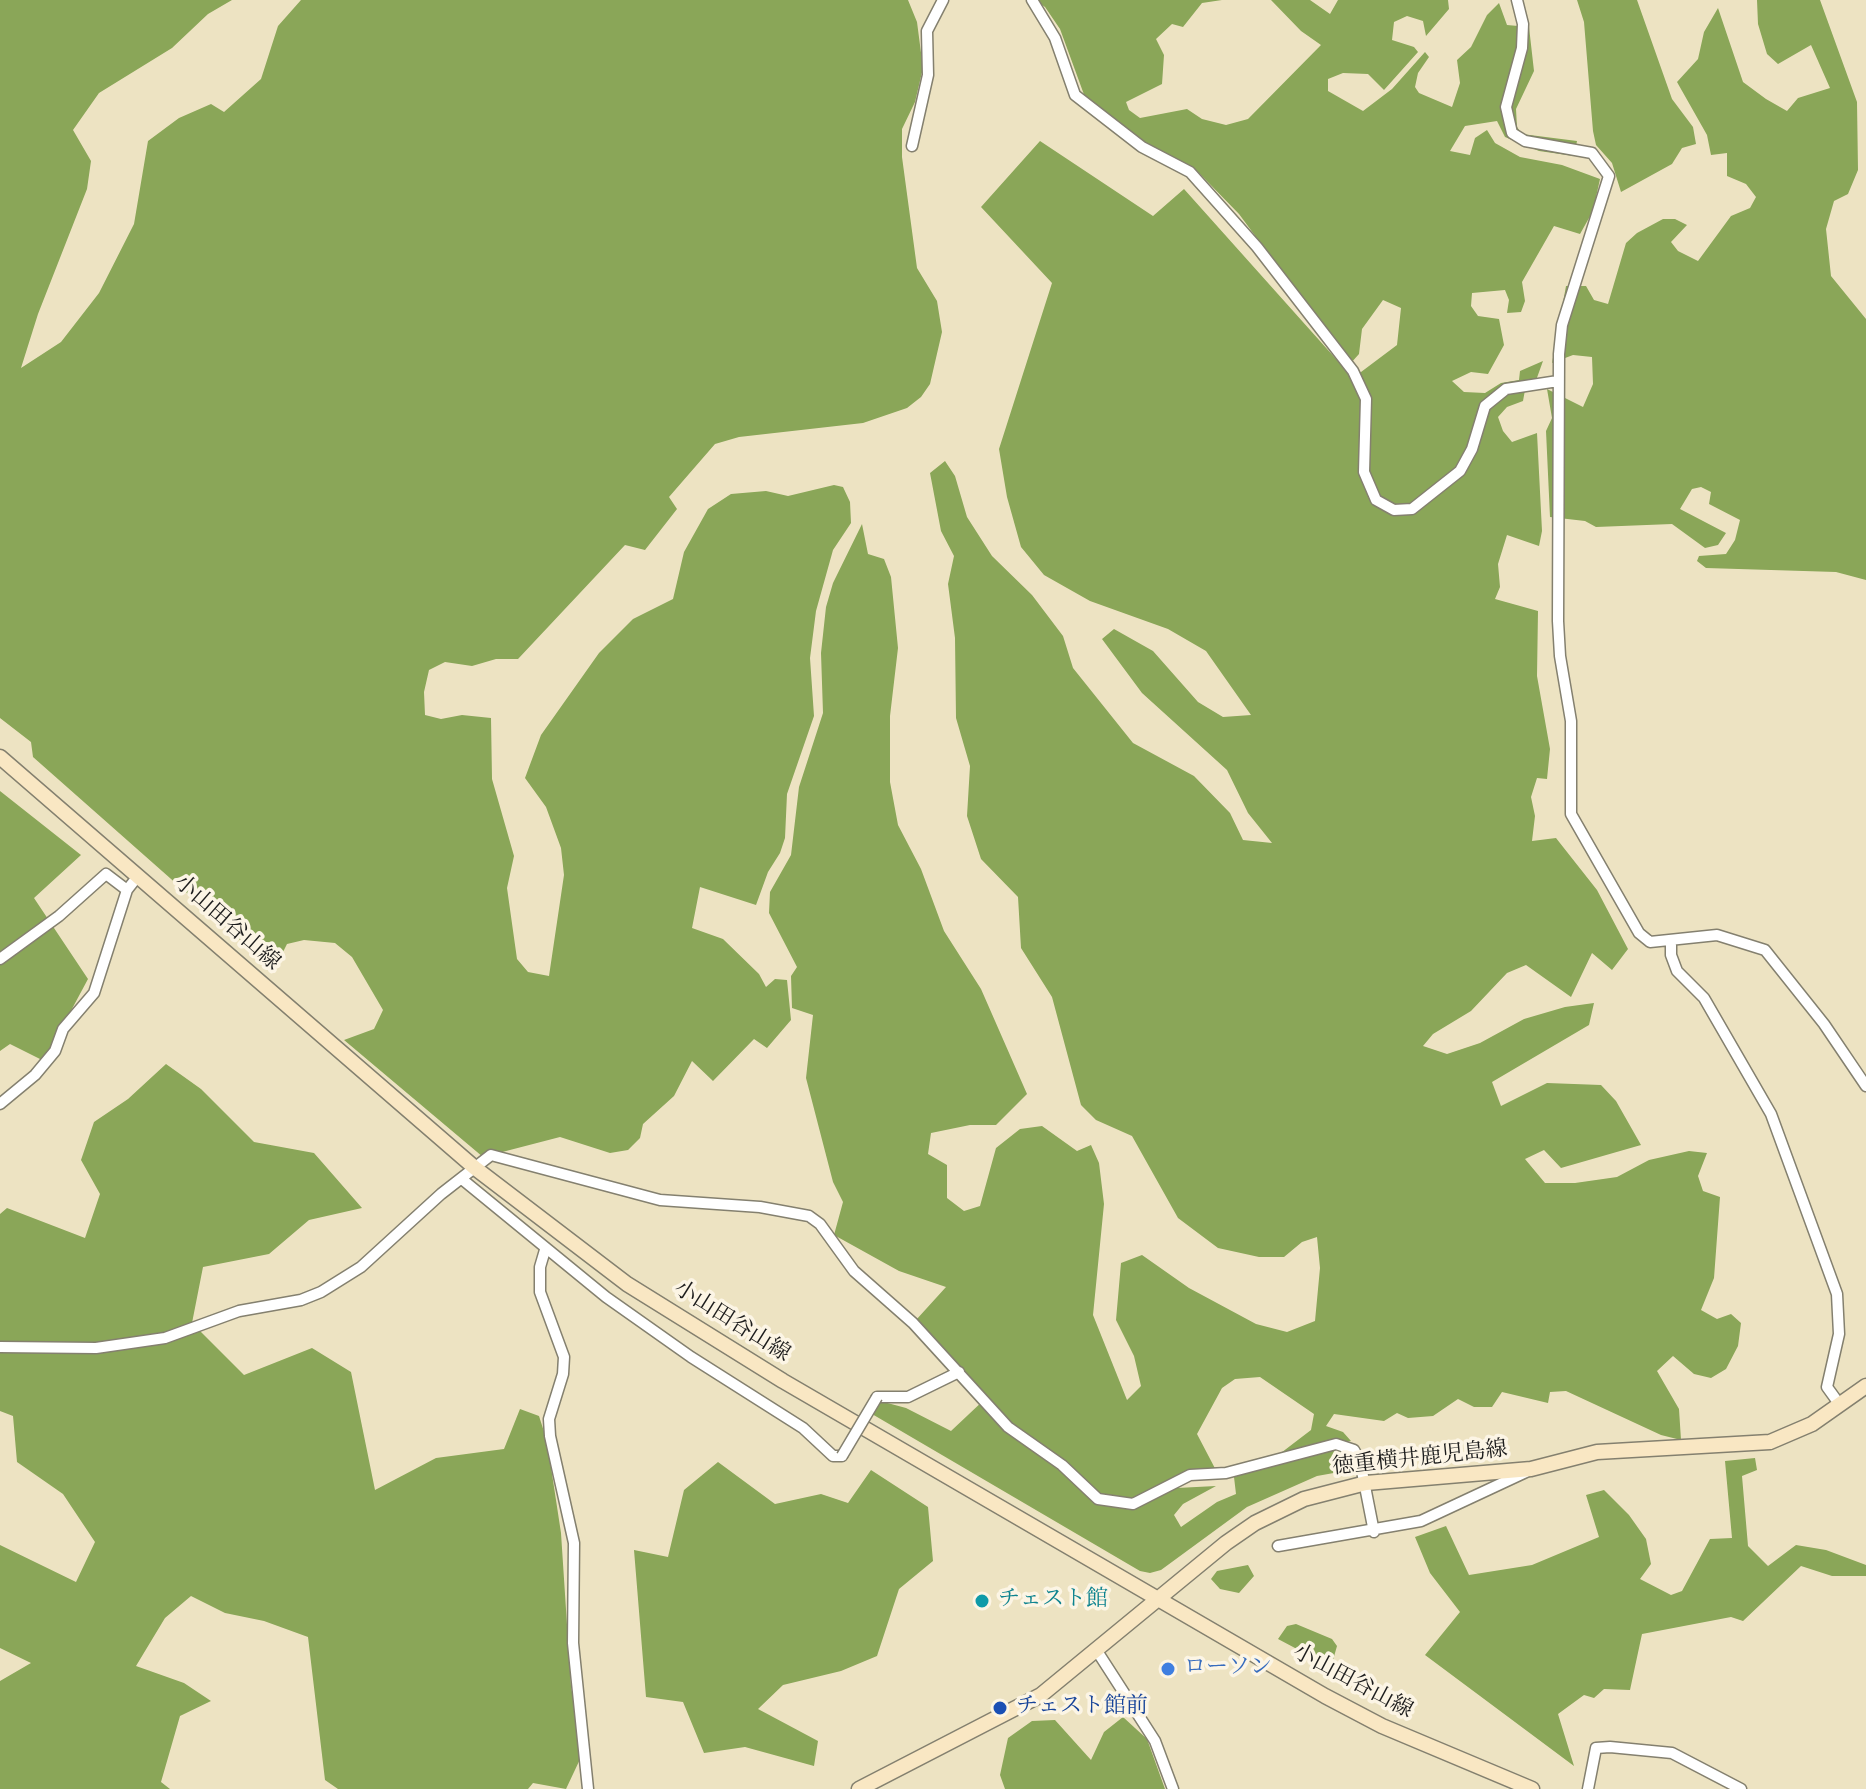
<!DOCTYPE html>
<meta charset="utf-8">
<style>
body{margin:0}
canvas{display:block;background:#ede3c2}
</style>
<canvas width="1866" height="1789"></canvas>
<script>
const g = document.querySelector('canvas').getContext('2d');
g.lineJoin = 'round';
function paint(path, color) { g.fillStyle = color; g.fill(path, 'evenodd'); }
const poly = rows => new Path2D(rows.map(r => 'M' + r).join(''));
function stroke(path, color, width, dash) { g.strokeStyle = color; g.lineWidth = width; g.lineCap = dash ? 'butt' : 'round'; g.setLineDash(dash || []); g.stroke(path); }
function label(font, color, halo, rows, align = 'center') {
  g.font = font + ' Vollkorn,"Noto Serif JP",serif'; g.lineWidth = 7; g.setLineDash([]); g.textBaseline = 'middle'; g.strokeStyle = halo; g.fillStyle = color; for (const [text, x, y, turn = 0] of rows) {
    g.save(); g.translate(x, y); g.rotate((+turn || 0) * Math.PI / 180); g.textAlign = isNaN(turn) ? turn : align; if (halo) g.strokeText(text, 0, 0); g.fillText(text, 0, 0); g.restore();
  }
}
paint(poly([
 [0,0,232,0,208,14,172,48,99,93,73,130,91,161,87,189,38,314,21,368,61,342,99,293,134,224,148,141,179,118,211,104,224,112,261,79,278,26,301,0,908,0,917,22,923,68,915,102,902,129,902,157,917,268,937,301,942,332,930,384,921,397,907,408,863,423,739,437,715,444,669,497,677,509,645,550,625,545,518,659,496,659,472,666,445,662,429,670,424,692,425,715,441,719,462,715,491,718,492,779,514,856,507,888,517,959,528,972,549,976,564,875,561,848,546,807,525,778,541,735,599,653,633,619,673,599,684,552,708,509,731,494,766,491,788,496,834,485,843,487,850,502,851,523,833,550,816,611,810,658,814,716,787,794,785,838,780,853,768,872,756,905,700,887,692,928,723,939,759,974,766,987,775,979,787,980,791,1020,767,1048,754,1039,713,1081,692,1061,674,1096,643,1124,640,1138,628,1150,610,1153,560,1137,483,1157,344,1040,374,1029,383,1010,352,957,335,943,304,940,287,944,277,964,248,947,33,757,31,742,0,718],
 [1035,0,1222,0,1202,3,1183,27,1172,24,1156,39,1164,55,1162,84,1126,102,1129,110,1140,118,1187,109,1202,119,1226,125,1248,119,1321,45,1301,31,1271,0,1310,0,1330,14,1338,0,1448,0,1449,9,1426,36,1423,21,1407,16,1394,22,1392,40,1414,47,1418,52,1384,90,1368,74,1343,73,1328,79,1328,91,1363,111,1392,89,1425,52,1429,57,1418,73,1415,87,1419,93,1452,107,1460,83,1457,60,1471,47,1487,15,1499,3,1507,25,1529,27,1534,71,1516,109,1517,127,1522,134,1577,141,1574,156,1539,151,1505,137,1497,121,1465,126,1450,151,1470,155,1475,138,1487,130,1495,143,1520,157,1562,165,1600,179,1593,211,1580,234,1554,226,1522,282,1525,301,1521,312,1507,313,1509,300,1505,290,1472,293,1471,306,1478,316,1499,319,1504,345,1488,374,1471,372,1452,381,1464,392,1485,393,1501,383,1519,380,1520,371,1543,361,1534,386,1525,390,1523,401,1507,407,1498,417,1503,431,1512,442,1537,433,1542,531,1539,546,1507,535,1498,564,1500,587,1495,599,1538,611,1537,676,1550,749,1547,779,1537,778,1531,797,1535,816,1532,841,1556,838,1597,890,1628,949,1612,970,1592,953,1571,997,1526,965,1507,973,1471,1011,1433,1034,1423,1046,1447,1054,1480,1043,1524,1019,1565,1007,1594,1003,1589,1025,1492,1082,1501,1106,1547,1083,1601,1085,1616,1101,1641,1145,1561,1168,1544,1150,1525,1159,1545,1183,1575,1183,1617,1177,1649,1160,1689,1151,1707,1153,1698,1176,1703,1191,1720,1197,1714,1278,1701,1310,1717,1319,1731,1314,1741,1323,1738,1346,1726,1369,1711,1378,1694,1374,1673,1356,1657,1371,1679,1409,1681,1440,1661,1435,1566,1391,1550,1392,1548,1403,1502,1392,1492,1407,1474,1407,1458,1399,1433,1416,1408,1418,1397,1413,1384,1421,1334,1414,1326,1426,1343,1432,1351,1441,1308,1448,1273,1459,1311,1430,1314,1414,1260,1377,1235,1379,1222,1388,1197,1434,1219,1476,1177,1480,1177,1488,1216,1486,1183,1504,1174,1515,1181,1527,1217,1502,1236,1494,1234,1477,1328,1450,1344,1451,1352,1457,1356,1469,1317,1476,1247,1507,1161,1570,1150,1573,1140,1571,872,1414,880,1401,906,1408,951,1431,985,1399,957,1363,916,1320,946,1287,899,1271,834,1235,843,1202,833,1182,806,1078,813,1015,792,1008,791,976,797,967,769,913,770,892,791,855,799,787,823,713,821,653,826,607,833,583,862,524,868,554,884,559,891,577,898,648,890,716,890,782,898,825,921,869,944,931,981,989,1027,1094,996,1125,970,1125,931,1133,928,1154,947,1165,947,1198,964,1211,980,1206,996,1148,1020,1129,1042,1126,1077,1151,1091,1145,1099,1163,1104,1204,1093,1315,1127,1400,1141,1386,1134,1356,1116,1320,1121,1263,1142,1255,1189,1288,1256,1324,1287,1332,1315,1321,1320,1268,1317,1237,1302,1242,1284,1257,1259,1257,1218,1248,1178,1218,1132,1136,1096,1120,1081,1105,1052,997,1021,948,1018,897,981,859,967,816,970,766,956,718,955,638,948,584,954,556,941,531,930,473,945,461,955,476,967,517,992,556,1032,595,1063,636,1073,668,1133,743,1194,776,1230,813,1243,840,1272,843,1248,813,1227,770,1142,693,1102,639,1114,629,1153,651,1198,702,1223,717,1251,715,1206,651,1168,629,1090,601,1044,575,1021,547,1007,497,999,449,1052,283,981,207,1040,141,1153,216,1184,189,1353,378,1397,345,1401,308,1383,300,1362,329,1359,354,1350,364,1239,214,1197,171,1152,151,1086,100,1060,29,1045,7],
 [1577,0,1637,0,1672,99,1693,127,1696,144,1682,148,1672,164,1621,192,1612,163,1596,145,1593,131,1584,22],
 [1757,0,1820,0,1857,102,1858,170,1848,194,1834,201,1826,229,1831,276,1866,319,1866,580,1836,572,1706,568,1697,561,1699,556,1726,554,1735,540,1740,520,1709,504,1711,492,1701,487,1692,489,1680,509,1726,533,1718,545,1705,548,1672,524,1596,527,1585,521,1550,517,1546,431,1552,418,1547,389,1583,407,1593,384,1592,357,1573,355,1552,363,1566,286,1586,286,1594,300,1608,304,1626,243,1637,233,1663,219,1675,219,1687,225,1671,242,1678,251,1698,261,1731,216,1750,208,1756,197,1746,184,1727,176,1727,153,1711,155,1707,135,1677,82,1698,59,1704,32,1718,8,1743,82,1766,99,1787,111,1798,98,1830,88,1811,45,1778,64,1767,54,1758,24],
 [0,791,81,855,34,898,88,979,44,1061,10,1044,0,1051],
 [166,1064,201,1089,254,1142,314,1153,362,1208,309,1220,269,1254,203,1267,192,1323,244,1375,312,1348,351,1372,375,1490,436,1458,504,1449,520,1409,539,1416,547,1441,561,1533,571,1686,582,1755,566,1789,533,1783,528,1789,338,1789,325,1780,308,1637,264,1621,225,1613,191,1596,165,1618,136,1666,184,1683,211,1701,180,1716,161,1782,170,1789,0,1789,0,1681,31,1663,0,1648,0,1545,76,1582,95,1542,63,1494,17,1462,13,1416,0,1411,0,1214,7,1208,85,1238,100,1194,81,1160,94,1122,128,1099],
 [1755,1458,1757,1470,1742,1476,1748,1546,1768,1566,1796,1545,1826,1550,1866,1565,1866,1576,1832,1576,1801,1566,1743,1621,1731,1617,1642,1634,1630,1690,1604,1689,1594,1698,1584,1695,1558,1714,1574,1766,1425,1655,1460,1612,1430,1573,1415,1537,1446,1526,1469,1575,1532,1565,1599,1537,1586,1495,1604,1490,1629,1515,1646,1539,1651,1564,1640,1579,1671,1595,1682,1591,1710,1539,1732,1538,1725,1461],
 [718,1462,775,1504,821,1494,848,1503,871,1470,928,1507,933,1561,899,1589,877,1656,841,1671,783,1685,758,1709,818,1741,814,1766,745,1747,704,1753,683,1702,646,1697,634,1550,668,1557,684,1490],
 [1248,1565,1254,1576,1239,1593,1220,1589,1211,1579,1217,1571],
 [1296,1624,1332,1639,1337,1646,1333,1660,1312,1657,1278,1639,1287,1626],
 [1123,1717,1147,1739,1165,1789,1005,1789,1000,1775,1008,1738,1032,1721,1055,1720,1091,1760,1104,1732]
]), '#8aa658');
const street = poly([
 [1032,0,1055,38,1075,95,1142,147,1190,172,1257,247,1353,371,1366,399,1364,472,1376,500,1394,510,1412,509,1460,471,1472,449,1485,406,1506,389,1558,381],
 [1517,0,1523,24,1522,48,1506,107,1512,133,1525,141,1592,153,1609,176,1562,325,1559,354,1558,621,1560,656,1571,721,1571,814,1639,933,1650,942,1717,935,1765,950,1824,1024,1866,1086],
 [912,146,928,75,927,31,943,0],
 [1671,941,1671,955,1677,971,1704,998,1771,1114,1837,1294,1839,1334,1827,1387,1840,1405],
 [0,959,59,916,106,874,127,890],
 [0,1104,35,1075,55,1051,63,1029,94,993,127,890,138,876],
 [463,1180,606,1297,691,1357,803,1428,833,1456,842,1456],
 [545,1250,540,1267,540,1292,564,1357,563,1374,549,1419,550,1436,574,1543,573,1643,588,1789],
 [0,1347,96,1348,165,1338,239,1311,301,1300,321,1292,361,1267,441,1194,491,1155,660,1200,760,1207,809,1216,820,1224,854,1271,913,1323,1008,1427,1062,1465,1098,1499,1133,1504,1190,1475,1226,1473,1336,1444,1354,1450,1360,1461,1374,1532],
 [877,1397,908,1397,959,1372],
 [1278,1546,1421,1521,1526,1472],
 [1097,1651,1155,1741,1173,1789],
 [1588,1789,1596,1748,1610,1747,1672,1753,1741,1789]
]);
const secondary = poly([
 [0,757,475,1168,627,1284,783,1381,1325,1696,1382,1726,1532,1789],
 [859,1789,1041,1695,1226,1543,1255,1523,1304,1499,1366,1483,1531,1469,1597,1452,1770,1442,1812,1424,1866,1386]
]);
stroke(street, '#84806f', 13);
stroke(secondary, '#84806f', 17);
stroke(street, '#fff', 10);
stroke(secondary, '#f9e7c3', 14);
const streetBridge = poly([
 [842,1456,877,1397]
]);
stroke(streetBridge, '#84806f', 13, []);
stroke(streetBridge, '#fff', 10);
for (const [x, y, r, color] of [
 [982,1601,8,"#0f9aa8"],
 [1168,1669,8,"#3f7fe0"],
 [1000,1708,8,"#1a4fb4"]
]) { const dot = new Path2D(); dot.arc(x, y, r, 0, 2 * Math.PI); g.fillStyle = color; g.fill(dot); stroke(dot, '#fcf5e5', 3); }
label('22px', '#1c1c1c', '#fcf5e5', [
 ["小山田谷山線",226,924,41],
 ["小山田谷山線",731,1323,32],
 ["徳重横井鹿児島線",1420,1460,-6],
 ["小山田谷山線",1352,1683,28]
]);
label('22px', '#0d838f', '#fcf5e5', [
 ["チェスト館",998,1601]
], 'left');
label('22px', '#366cbe', '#fcf5e5', [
 ["ローソン",1184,1669]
], 'left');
label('22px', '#164399', '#fcf5e5', [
 ["チェスト館前",1016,1708]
], 'left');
</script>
